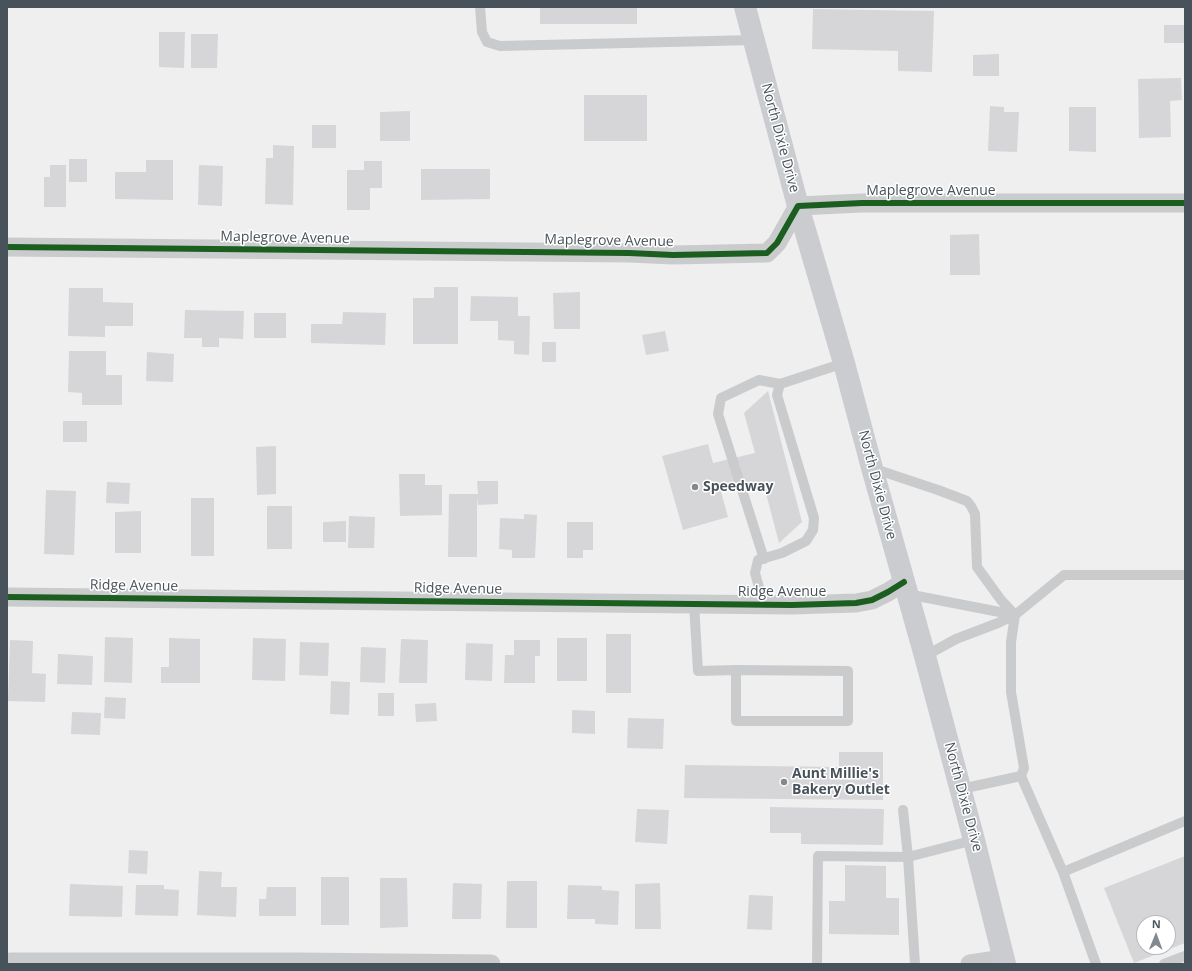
<!DOCTYPE html>
<style>
body{margin:0}
#map{position:relative;width:1192px;height:971px;overflow:hidden;background:#f0efef;font-family:"Open Sans",sans-serif}
canvas{display:block}
.frame{position:absolute;inset:0;border:8px solid #48525a;pointer-events:none}
.north{position:absolute;left:1136px;top:915px;width:40px;height:40px;box-sizing:border-box;background:#fff;border:1px solid #b6babd;border-radius:50%;rotate:1deg;font-size:11px;font-weight:700;line-height:16px;text-align:center;color:#48525a}
.north::after{content:'';display:block;margin:auto;width:14px;height:18px;background:#83898e;clip-path:polygon(50% 0,100% 100%,50% 72%,0 100%)}
</style>
<div id="map">
<canvas width="1192" height="971"></canvas>
<div class="frame"></div>
<div class="north">N</div>
</div>
<script>
const g = document.querySelector('canvas').getContext('2d');
g.lineJoin = 'round';
function paint(path, color) { g.fillStyle = color; g.fill(path, 'evenodd'); }
const poly = rows => new Path2D(rows.map(r => 'M' + r).join(''));
function stroke(path, color, width, dash) { g.strokeStyle = color; g.lineWidth = width; g.lineCap = dash ? 'butt' : 'round'; g.setLineDash(dash || []); g.stroke(path); }
function label(font, color, halo, rows, align = 'center') {
  g.font = font + ' "Open Sans",sans-serif'; g.lineWidth = 3; g.setLineDash([]); g.textBaseline = 'middle'; g.strokeStyle = halo; g.fillStyle = color; for (const [text, x, y, turn = 0] of rows) {
    g.save(); g.translate(x, y); g.rotate((+turn || 0) * Math.PI / 180); g.textAlign = isNaN(turn) ? turn : align; if (halo) g.strokeText(text, 0, 0); g.fillText(text, 0, 0); g.restore();
  }
}
paint(poly([
 [540,7,637,7,637,24,540,24],
 [813,9,934,11,932,72,898,71,898,51,812,49],
 [1164,25,1184,25,1184,43,1164,43],
 [159,32,185,32,184,68,159,67],
 [191,34,218,34,217,68,191,68],
 [999,54,999,76,973,76,973,55],
 [1181,78,1182,100,1170,101,1171,137,1139,138,1138,79],
 [584,95,647,95,647,141,584,141],
 [990,106,1004,107,1004,112,1019,112,1017,152,988,151],
 [1069,107,1096,107,1096,152,1069,151],
 [410,111,410,141,380,141,380,112],
 [312,125,336,125,336,148,312,148],
 [273,145,294,146,293,205,265,204,266,158,273,158],
 [69,159,87,159,87,182,69,182],
 [146,160,173,160,173,200,115,199,115,172,146,172],
 [364,161,382,161,382,188,370,188,370,210,347,210,347,170,364,170],
 [50,165,66,165,66,207,44,207,44,177,50,177],
 [199,165,223,166,222,206,198,205],
 [421,169,490,169,490,199,421,200],
 [979,234,980,275,950,275,950,235],
 [434,287,458,287,458,344,413,344,413,298,434,298],
 [69,288,103,288,103,302,133,303,133,326,105,326,105,337,68,336],
 [580,292,580,329,554,329,553,293],
 [471,296,518,297,518,316,530,316,529,355,514,354,514,341,498,340,498,321,470,321],
 [185,310,244,311,243,339,219,338,219,347,202,347,202,338,184,338],
 [343,312,386,313,385,345,311,343,311,324,342,324],
 [254,313,286,313,286,338,254,338],
 [665,331,669,351,646,355,642,335],
 [542,342,556,342,556,362,542,362],
 [69,351,106,351,106,375,122,375,122,405,82,405,82,393,68,392],
 [147,352,174,354,173,382,146,381],
 [768,391,802,522,779,543,763,482,721,492,728,517,683,530,662,456,708,444,713,463,755,453,744,413],
 [63,421,87,421,87,442,63,442],
 [276,446,276,494,257,495,256,447],
 [399,474,425,474,425,485,442,485,442,515,400,516],
 [477,481,498,481,498,504,478,505,477,497,477,557,448,557,449,494,478,494],
 [107,482,130,483,129,504,106,503],
 [46,490,76,491,74,555,44,554],
 [191,498,214,498,214,556,191,556],
 [267,506,292,506,292,549,267,549],
 [141,511,141,553,115,553,115,512],
 [524,514,537,515,535,558,512,558,512,550,499,549,500,518,524,519],
 [349,516,375,517,374,548,348,548],
 [346,521,346,542,323,542,323,522],
 [567,522,593,522,593,550,583,550,583,558,567,558],
 [606,634,631,634,631,693,606,693],
 [105,637,133,638,132,683,104,682],
 [169,638,200,639,200,683,161,683,161,667,169,667],
 [253,638,286,639,285,681,252,680],
 [557,638,587,638,587,681,557,681],
 [401,639,428,640,427,683,399,683],
 [10,640,33,641,32,673,46,674,45,702,8,701],
 [514,640,540,640,540,656,535,656,535,683,504,683,505,655,514,655],
 [300,642,329,643,328,676,299,675],
 [466,643,493,644,492,681,465,680],
 [361,647,386,648,385,683,360,682],
 [58,654,93,656,92,685,57,684],
 [331,681,350,682,349,715,330,714],
 [378,693,394,693,394,716,378,716],
 [105,697,126,698,125,719,104,718],
 [436,703,437,721,416,722,415,704],
 [572,710,595,711,595,734,572,733],
 [72,712,101,713,100,735,71,734],
 [628,718,664,719,663,749,627,748],
 [839,752,883,752,883,800,684,798,685,765,839,767],
 [770,807,884,809,883,845,801,844,801,833,770,833],
 [637,809,669,810,667,844,635,842],
 [129,850,148,851,147,874,128,873],
 [1185,856,1185,943,1134,963,1104,888],
 [1144,923,1168,923,1168,947,1144,947],
 [845,865,886,866,886,898,899,898,899,935,829,934,829,901,845,901],
 [199,871,222,872,221,887,237,887,236,917,197,915],
 [321,877,349,877,349,925,321,925],
 [380,878,407,878,408,927,380,928],
 [507,881,537,881,537,928,506,928],
 [453,883,482,884,481,919,452,919],
 [660,883,661,929,635,929,635,884],
 [70,884,123,886,122,917,69,916],
 [136,885,164,885,164,889,179,890,178,916,135,915],
 [568,885,602,886,602,890,619,891,618,925,595,924,595,919,567,919],
 [267,887,296,887,296,916,259,916,259,899,266,899],
 [749,895,773,896,772,930,747,929]
]), '#d6d6d8');
stroke(poly([
 [480,7,482,32,487,42,500,46,754,40],
 [872,468,938,490,967,501,971,506,975,514,977,567,1001,600,1015,615,1011,642,1011,692,1024,768,1021,776,961,789],
 [764,559,718,414,721,398,759,380,780,384],
 [907,594,1015,615],
 [694,604,698,671,736,670],
 [764,605,755,573,758,560,782,553,806,541,813,530,814,518,777,395,780,384,844,363],
 [925,656,956,639,998,623,1015,615,1064,575,1185,575],
 [736,670,848,671,848,721,736,721,736,670],
 [1021,776,1063,872,1096,964],
 [1063,872,1185,821],
 [817,964,818,856,908,857,903,810],
 [915,964,908,857,974,840],
 [1164,964,1185,956]
]), '#cacbcd', 10);
stroke(poly([
 [7,247,629,253,673,255,767,253,777,243,798,206,862,203,1185,203],
 [7,597,792,605,856,603,872,600,888,592,904,582],
 [10,962,299,962,491,964],
 [970,964,1003,959]
]), '#cacbcd', 19);
stroke(poly([
 [745,7,798,206,844,363,872,468,925,656,974,840,1005,964]
]), '#cacccf', 22);
stroke(poly([
 [7,247,629,253,673,255,767,253,777,243,798,206,862,203,1185,203],
 [7,597,792,605,856,603,872,600,888,592,904,582]
]), '#1b5e20', 6);
for (const [x, y, r, color] of [
 [695,487,4,"#83898e"],
 [784,782,4,"#83898e"]
]) { const dot = new Path2D(); dot.arc(x, y, r, 0, 2 * Math.PI); g.fillStyle = color; g.fill(dot); stroke(dot, '#fff', 1.5); }
label('14px', '#48525a', '#fff', [
 ["North Dixie Drive",780,138,75],
 ["Maplegrove Avenue",931,191],
 ["Maplegrove Avenue",285,238,1],
 ["Maplegrove Avenue",609,241,1],
 ["North Dixie Drive",877,485,75],
 ["Ridge Avenue",134,586,1],
 ["Ridge Avenue",458,589,1],
 ["Ridge Avenue",782,592],
 ["North Dixie Drive",963,797,75]
]);
label('bold 14px', '#48525a', '#fff', [
 ["Speedway",703,487],
 ["Aunt Millie's",792,774],
 ["Bakery Outlet",792,790]
], 'left');
</script>
